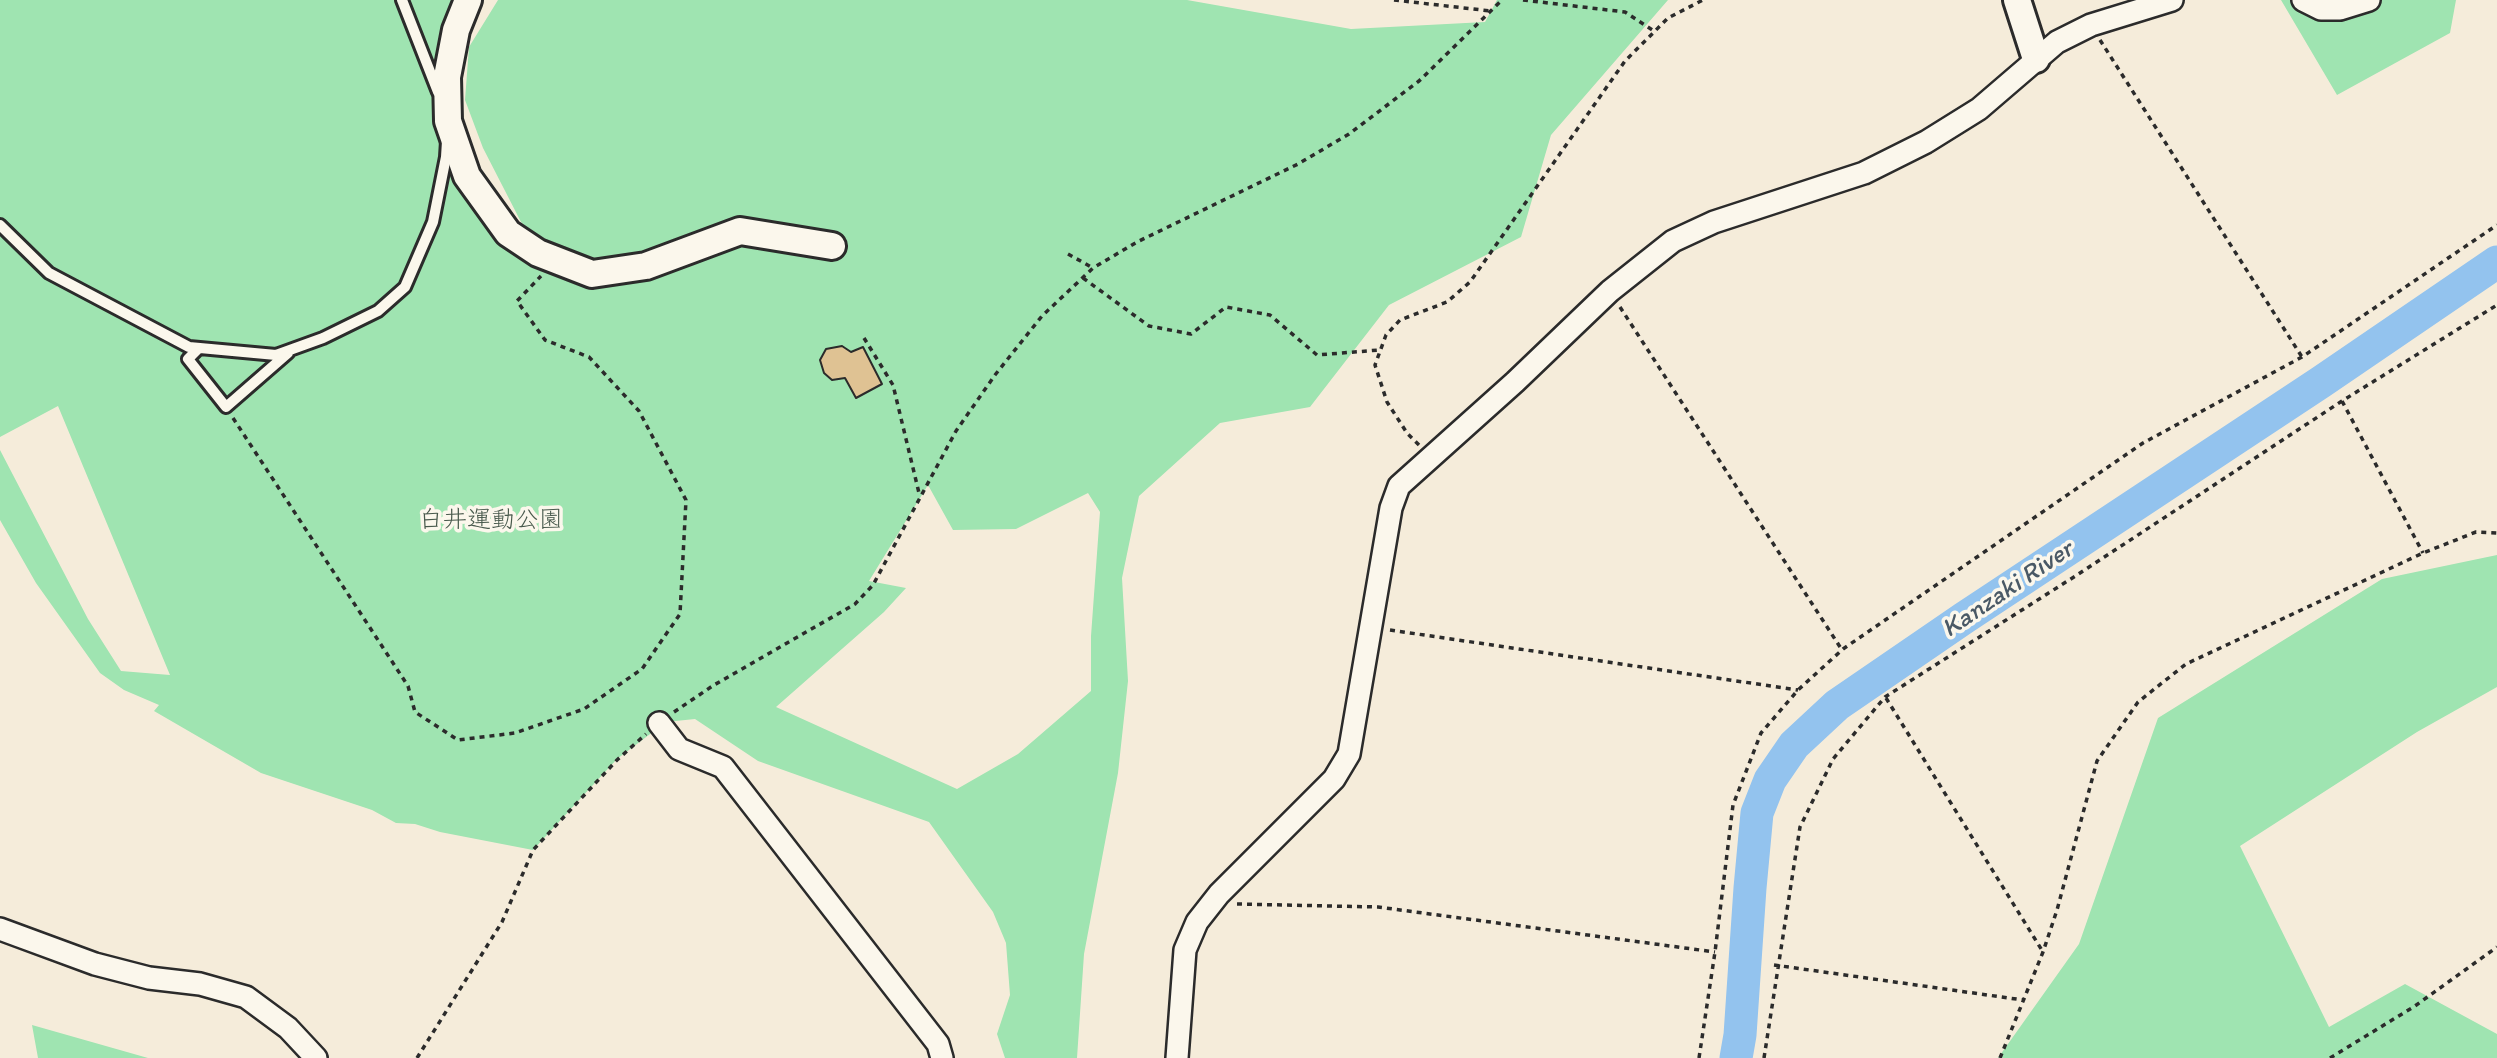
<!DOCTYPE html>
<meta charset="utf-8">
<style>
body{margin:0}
canvas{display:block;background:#f5ecda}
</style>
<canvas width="2497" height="1058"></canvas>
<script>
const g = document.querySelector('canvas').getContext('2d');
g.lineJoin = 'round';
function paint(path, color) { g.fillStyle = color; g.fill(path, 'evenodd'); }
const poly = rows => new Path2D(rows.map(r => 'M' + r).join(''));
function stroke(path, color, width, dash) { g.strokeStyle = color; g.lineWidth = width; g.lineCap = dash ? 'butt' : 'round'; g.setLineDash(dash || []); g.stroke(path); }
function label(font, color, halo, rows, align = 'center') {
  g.font = font + ' Itim,"Klee One",sans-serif'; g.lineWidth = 7; g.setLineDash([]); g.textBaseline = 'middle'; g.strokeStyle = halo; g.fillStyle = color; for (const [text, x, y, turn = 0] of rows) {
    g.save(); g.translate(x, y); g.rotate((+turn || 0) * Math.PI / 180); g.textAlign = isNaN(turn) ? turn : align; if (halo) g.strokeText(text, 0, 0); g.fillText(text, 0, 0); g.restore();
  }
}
paint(poly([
 [0,0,468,0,448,121,508,233,556,259,521,222,483,148,465,100,469,47,498,0,1187,0,1351,29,1485,22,1497,0,1668,0,1551,135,1521,237,1389,305,1310,407,1220,423,1139,496,1122,578,1128,681,1118,773,1084,954,1077,1058,1005,1058,997,1034,1010,995,1006,943,993,912,929,822,758,761,695,719,666,722,617,759,533,850,440,832,415,824,396,823,372,810,261,773,154,711,159,705,124,690,100,673,36,583,0,520,0,450,88,619,121,671,170,675,58,406,0,437],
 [928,485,953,530,1016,529,1088,493,1100,512,1091,636,1091,691,1018,754,957,789,776,707,884,612,906,588,869,581],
 [2281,0,2456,0,2450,33,2337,95],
 [2497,555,2497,687,2417,732,2240,846,2329,1027,2405,984,2497,1034,2497,1058,1998,1058,2079,944,2158,718,2382,579],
 [32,1025,148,1058,38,1058]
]), '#9fe4b1');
stroke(poly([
 [1736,1058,1740,1035,1750,888,1757,813,1770,780,1794,745,1837,705,1964,618,2321,382,2497,262]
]), '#93c3ee', 33);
const building = poly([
 [842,346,851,352,863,347,882,384,856,398,845,378,832,380,824,373,820,360,826,349,842,346]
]);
paint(building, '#dfc293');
stroke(building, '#2b2b2b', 2);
const service = poly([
 [402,0,438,92],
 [0,225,49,273,189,347,276,355,323,338,378,311,405,287,433,222,446,157,447,141],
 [199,348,188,359,226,407,288,353]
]);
const minor = poly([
 [2303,0,2321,9,2340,9,2369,0],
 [659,723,679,749,723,767,938,1044,942,1058],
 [0,929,95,964,149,978,200,984,246,997,288,1028,316,1058],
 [1177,1058,1185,950,1197,922,1219,894,1334,779,1349,754,1391,508,1399,486,1515,382,1610,291,1673,241,1714,222,1864,173,1926,142,1979,109,2057,42,2091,25,2172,0]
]);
const tertiary = poly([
 [468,0,456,30,447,77,448,121,467,176,508,233,538,253,592,274,646,266,740,231,832,246],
 [2017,0,2036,59]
]);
stroke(service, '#2b2b2b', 16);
stroke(minor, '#2b2b2b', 26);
stroke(tertiary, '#2b2b2b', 32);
stroke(poly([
 [1394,0,1491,11],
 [1523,0,1625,12,1654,31],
 [2100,40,2302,357],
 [1068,254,1093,268],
 [1083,278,1149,326,1191,334,1226,307,1270,315,1317,355,1379,350],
 [1620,307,1842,650],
 [864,338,893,385,919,493],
 [2342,401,2423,553],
 [233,418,408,686,415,712,458,740,515,733,584,709,642,669,680,614,686,500,639,411,589,357,545,340,517,301,541,276],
 [1419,445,1407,433,1387,402,1375,365,1386,335,1400,320,1447,302,1470,282,1625,61,1668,18,1703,0],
 [1390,630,1798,690],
 [1886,698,2043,952],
 [674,712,714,685,855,604,873,585,956,431,995,375,1042,316,1093,268,1137,242,1298,164,1349,134,1419,81,1502,0],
 [1237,904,1378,907,1715,952],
 [1774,965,2023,1000],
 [417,1058,502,922,533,850,617,760,646,734],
 [1699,1058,1715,952,1733,805,1761,733,1798,690,1843,649,2143,443,2302,357,2497,225],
 [1764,1058,1800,827,1833,759,1885,697,2077,575,2342,401,2497,305],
 [2000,1058,2043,952,2057,910,2097,761,2138,702,2186,664,2423,553,2476,532,2497,533],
 [2330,1058,2415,1006,2497,947]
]), '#2b2b2b', 3.5, [5, 5]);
stroke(service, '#fbf7ec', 10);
stroke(minor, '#fbf7ec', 21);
stroke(tertiary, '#fbf7ec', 26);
label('24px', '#48594c', '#fbf7ec', [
 ["白井運動公園",491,521]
]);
label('italic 26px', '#4a5966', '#fbf7ec', [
 ["Kanzaki River",2008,590,-34]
]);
</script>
